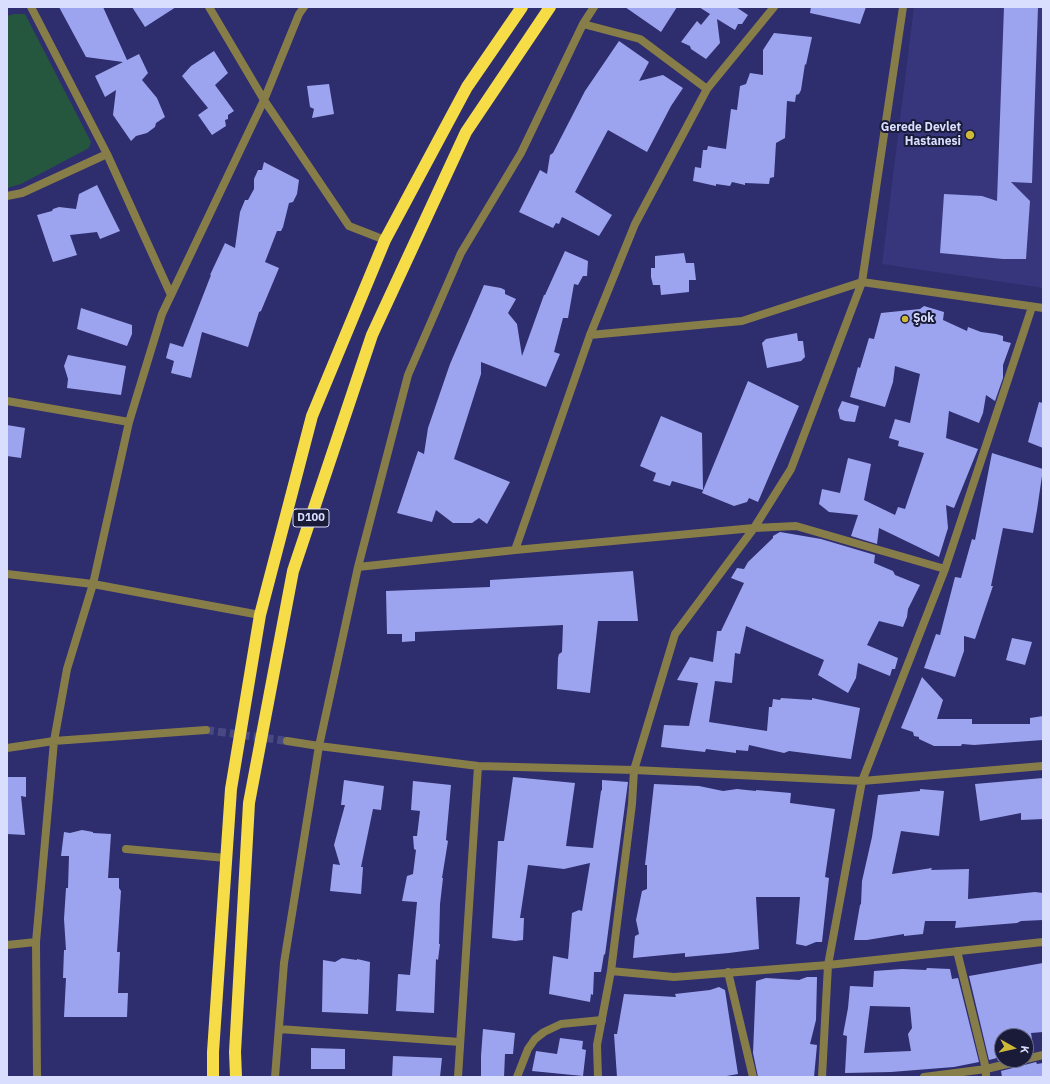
<!DOCTYPE html>
<meta charset="utf-8">
<style>
body{margin:0}
#map{position:relative;width:1050px;height:1084px;overflow:hidden;background:#2e2d6d;font-family:"IBM Plex Sans",sans-serif}
canvas{display:block}
.frame{position:absolute;inset:0;border:8px solid #dadefe;pointer-events:none}
.north{position:absolute;left:994px;top:1028px;width:40px;height:40px;box-sizing:border-box;background:#1a1b38;border:1px solid #676987;border-radius:50%;rotate:98deg;font-size:11px;font-weight:700;line-height:16px;text-align:center;color:#dadefe}
.north::after{content:'';display:block;margin:auto;width:14px;height:18px;background:#ceb837;clip-path:polygon(50% 0,100% 100%,50% 72%,0 100%)}
</style>
<div id="map">
<canvas width="1050" height="1084"></canvas>
<div class="frame"></div>
<div class="north">K</div>
</div>
<script>
const g = document.querySelector('canvas').getContext('2d');
g.lineJoin = 'round';
function paint(path, color) { g.fillStyle = color; g.fill(path, 'evenodd'); }
const poly = rows => new Path2D(rows.map(r => 'M' + r).join(''));
function stroke(path, color, width, dash) { g.strokeStyle = color; g.lineWidth = width; g.lineCap = dash ? 'butt' : 'round'; g.setLineDash(dash || []); g.stroke(path); }
function label(font, color, halo, rows, align = 'center') {
  g.font = font + ' "IBM Plex Sans",sans-serif'; g.lineWidth = 4; g.setLineDash([]); g.textBaseline = 'middle'; g.strokeStyle = halo; g.fillStyle = color; for (const [text, x, y, turn = 0] of rows) {
    g.save(); g.translate(x, y); g.rotate((+turn || 0) * Math.PI / 180); g.textAlign = isNaN(turn) ? turn : align; if (halo) g.strokeText(text, 0, 0); g.fillText(text, 0, 0); g.restore();
  }
}
paint(poly([
 [914,7,1043,7,1043,288,882,264]
]), '#37367d');
paint(poly([
 [14,14,25,14,91,142,89,148,21,184,7,188,7,16]
]), '#25573e');
paint(poly([
 [59,7,103,7,127,60,139,54,148,73,142,80,157,98,165,117,156,123,155,127,147,133,136,136,131,141,113,115,116,90,105,97,95,76,123,62,86,57],
 [132,7,176,7,145,27],
 [625,7,677,7,661,32],
 [699,7,736,7,748,15,742,24,738,24,735,30,717,19,720,43,706,59,691,49,690,46,681,42,697,21,701,25,710,14],
 [811,7,866,7,860,24,810,13],
 [1004,7,1038,7,1032,183,1011,182,1030,201,1026,259,1003,259,940,253,944,194,982,196,997,201],
 [774,33,812,37,806,65,805,64,801,90,799,94,796,95,795,102,787,101,785,138,776,143,774,177,770,178,769,184,745,183,745,185,732,182,730,186,716,184,716,186,693,181,695,167,701,168,703,150,707,150,708,146,726,149,731,109,737,110,740,86,746,84,750,73,763,75,763,50],
 [619,41,649,62,639,81,663,75,683,88,671,106,647,152,608,130,575,192,612,215,599,236,562,217,559,224,556,223,553,228,519,212,540,170,547,174,550,155,553,153,585,91],
 [214,51,228,73,215,85,234,111,228,115,228,119,225,120,226,126,212,135,198,115,208,108,182,76,191,66],
 [329,84,334,114,312,118,314,109,310,107,307,86],
 [264,162,299,180,297,194,293,202,289,203,283,227,281,231,277,231,265,262,279,268,261,311,259,312,248,347,202,332,191,378,171,373,174,361,166,358,170,343,183,347,211,275,210,275,225,243,235,248,240,212,245,200,248,200,254,189,254,179,258,170,262,170],
 [97,185,120,231,100,239,97,232,70,235,77,255,53,262,37,215,52,211,53,209,59,207,76,209,79,194],
 [565,251,588,261,587,276,583,276,578,285,574,284,568,318,563,318,554,352,560,354,546,387,481,362,481,374,454,459,510,482,487,524,479,518,472,523,453,523,436,510,432,522,397,513,418,451,424,454,428,428,450,364,484,285,501,288,505,290,505,294,516,299,508,313,517,324,522,356,544,295,545,295],
 [684,253,686,263,694,263,696,280,689,280,689,292,661,295,660,285,653,285,651,277,651,268,655,268,655,256],
 [924,306,944,312,943,320,967,331,968,327,981,332,996,334,1003,336,1003,341,1011,343,1003,365,1003,378,995,401,986,395,983,413,979,423,949,411,946,438,978,449,954,508,946,505,948,528,939,557,879,528,877,544,851,536,858,515,829,512,819,504,822,489,840,493,848,458,871,464,864,500,895,515,898,507,905,509,924,453,898,446,899,441,889,438,895,419,910,423,920,374,895,366,893,382,885,407,850,397,858,367,860,368,869,338,874,339,881,313,920,309],
 [81,308,132,325,132,334,127,346,77,329],
 [797,333,798,341,803,341,805,357,801,361,767,368,762,343,766,339],
 [68,355,126,366,121,395,67,388,68,379,64,366],
 [748,381,799,406,758,502,749,498,747,502,734,506,702,493],
 [842,401,859,406,855,422,845,421,840,419,838,410],
 [1039,402,1043,403,1043,448,1028,442],
 [661,416,702,433,703,490,672,481,670,486,653,481,656,473,640,466],
 [7,425,25,428,21,458,7,456],
 [992,453,1043,469,1037,510,1033,533,1003,528,991,586,993,586,975,639,964,636,964,651,955,677,924,668,936,634,940,635,955,577,961,578,972,539,975,540],
 [780,532,821,539,875,555,874,563,893,571,895,575,920,585,908,609,907,617,903,627,879,621,867,645,898,658,895,669,892,669,890,676,858,663,856,678,848,693,818,675,824,660,746,626,740,654,735,653,732,683,715,681,709,722,767,731,769,707,772,707,773,699,780,700,781,698,812,700,812,698,860,708,851,759,789,751,784,753,749,745,748,751,736,750,736,753,706,749,705,752,661,747,664,725,689,726,698,683,677,680,690,657,713,662,717,631,721,631,744,583,731,578,737,568,744,569,748,562,773,538,773,536],
 [633,571,638,621,598,621,590,693,557,689,558,658,559,654,562,652,563,625,415,632,415,641,402,642,402,634,387,634,386,591,490,587,490,580],
 [1012,638,1032,642,1025,665,1006,660],
 [922,677,943,700,937,719,972,719,972,724,1030,724,1030,718,1043,716,1043,740,974,745,962,744,961,746,934,746,919,739,919,737,914,736,913,732,901,728],
 [7,777,26,777,26,797,21,796,25,835,7,834],
 [513,777,575,783,566,846,593,848,601,791,602,790,602,780,628,782,605,955,604,954,601,972,594,972,593,995,591,994,590,1002,549,994,553,956,568,959,572,913,579,910,582,911,590,863,564,869,528,865,520,918,524,918,523,940,515,941,492,938,498,841,504,841],
 [1043,778,1043,819,1021,820,1021,813,980,821,975,784],
 [344,780,384,786,381,810,373,809,361,867,363,867,361,894,330,891,333,864,340,865,334,845,345,805,341,805],
 [413,781,451,785,446,840,448,841,442,878,443,878,440,904,439,944,440,944,438,960,436,959,434,1013,396,1011,398,974,410,975,417,902,402,901,407,876,413,874,416,850,414,849,413,836,417,836,420,811,411,810],
 [654,784,699,786,723,791,737,789,756,791,756,790,791,793,790,803,835,809,825,877,829,878,822,942,816,942,806,946,796,944,800,897,756,897,759,949,729,953,685,957,685,953,633,958,635,936,639,934,636,920,642,891,647,889,647,865,645,865],
 [920,789,944,791,939,836,901,831,892,874,932,868,931,870,969,869,968,899,1035,892,1043,893,1043,920,1021,921,1017,923,955,928,956,921,925,921,923,934,904,936,904,934,867,940,854,940,860,905,861,904,862,881,872,837,878,795,920,791],
 [82,830,93,832,93,833,111,834,108,878,119,878,119,888,121,891,117,952,120,952,118,993,128,993,127,1017,64,1017,66,978,63,978,64,950,66,950,64,919,66,888,68,888,69,856,61,856,64,832,70,833],
 [342,958,357,960,357,959,370,962,368,1014,322,1012,323,960,335,962],
 [1043,963,1043,1032,1031,1033,1034,1051,1026,1053,1026,1036,1002,1036,1002,1060,998,1061,997,1058,989,1060,969,976],
 [927,968,950,969,952,979,958,978,979,1062,954,1067,891,1072,845,1073,847,1036,843,1035,848,1008,850,986,873,987,874,971,902,969,926,970],
 [870,1006,910,1007,912,1028,908,1034,911,1051,864,1053],
 [807,977,817,977,816,1020,810,1044,817,1045,814,1077,758,1077,753,1053,756,981,766,978,799,980],
 [719,987,725,990,738,1074,721,1077,617,1077,614,1034,617,1034,624,994,676,997,675,994,710,990],
 [483,1029,515,1033,513,1054,505,1054,504,1077,481,1077,481,1056],
 [560,1038,583,1041,582,1049,586,1050,583,1076,532,1071,536,1051,557,1054],
 [311,1048,345,1049,345,1069,311,1069],
 [393,1056,442,1058,440,1077,392,1077],
 [1036,1062,1037,1064,1043,1063,1043,1077,1002,1077,1001,1071]
]), '#9da4ef');
stroke(poly([
 [206,730,287,741]
]), '#484883', 8, [8, 4]);
stroke(poly([
 [517,1077,528,1049,535,1039,544,1032,561,1024,602,1020]
]), '#877d49', 8);
stroke(poly([
 [31,7,107,154,171,295],
 [209,7,264,100,349,226,385,240],
 [583,24,640,39,707,89],
 [7,196,22,193,107,154],
 [590,335,742,321,862,282,1043,308],
 [7,401,129,422],
 [515,550,590,335,635,224,707,89,774,7],
 [358,567,408,375,461,253,521,153,583,24,594,7],
 [7,574,93,584,129,422,162,314,264,100,299,14,304,7],
 [206,730,54,741,67,669,93,584,260,615],
 [287,741,319,746,478,766,634,770,862,781,1043,766],
 [7,748,54,741,36,942,37,1077],
 [126,849,226,858],
 [7,945,36,942],
 [957,951,986,1069,1024,1060],
 [611,971,674,977,828,965,1043,942],
 [728,972,753,1077],
 [279,1029,460,1042],
 [1026,1059,1043,1055],
 [275,1077,284,963,319,746,358,567,515,550,754,528,796,526,945,569],
 [458,1077,478,766],
 [598,1077,597,1045,611,971,632,804,634,770,675,634,754,528,791,469,862,282,903,7],
 [822,1077,828,965,862,781,945,569,1032,307],
 [924,1077,986,1069,986,1077]
]), '#877d49', 8);
stroke(poly([
 [213,1077,213,1052,231,789,260,615,312,416,385,240,467,87,522,7],
 [236,1077,235,1052,249,803,293,571,372,335,466,132,550,7]
]), '#f6dc47', 12);
for (const [x, y, r, color] of [
 [970,135,5,"#ceb837"],
 [905,319,4,"#ceb837"]
]) { const dot = new Path2D(); dot.arc(x, y, r, 0, 2 * Math.PI); g.fillStyle = color; g.fill(dot); stroke(dot, '#1a1b38', 1.5); }
for (const [x, y, w] of [
 [311,518,36]
]) { const box = new Path2D(); box.roundRect(x - w / 2, y - 9, w, 18, 3); g.fillStyle = '#1a1b38'; g.fill(box); stroke(box, '#dadefe', 1); }
label('bold 11px', '#dadefe', null, [
 ["D100",311,518]
]);
label('bold 12px', '#dadefe', '#1a1b38', [
 ["Gerede Devlet",961,128],
 ["Hastanesi",961,142],
 ["Şok",913,319,"left"]
], 'right');
</script>
